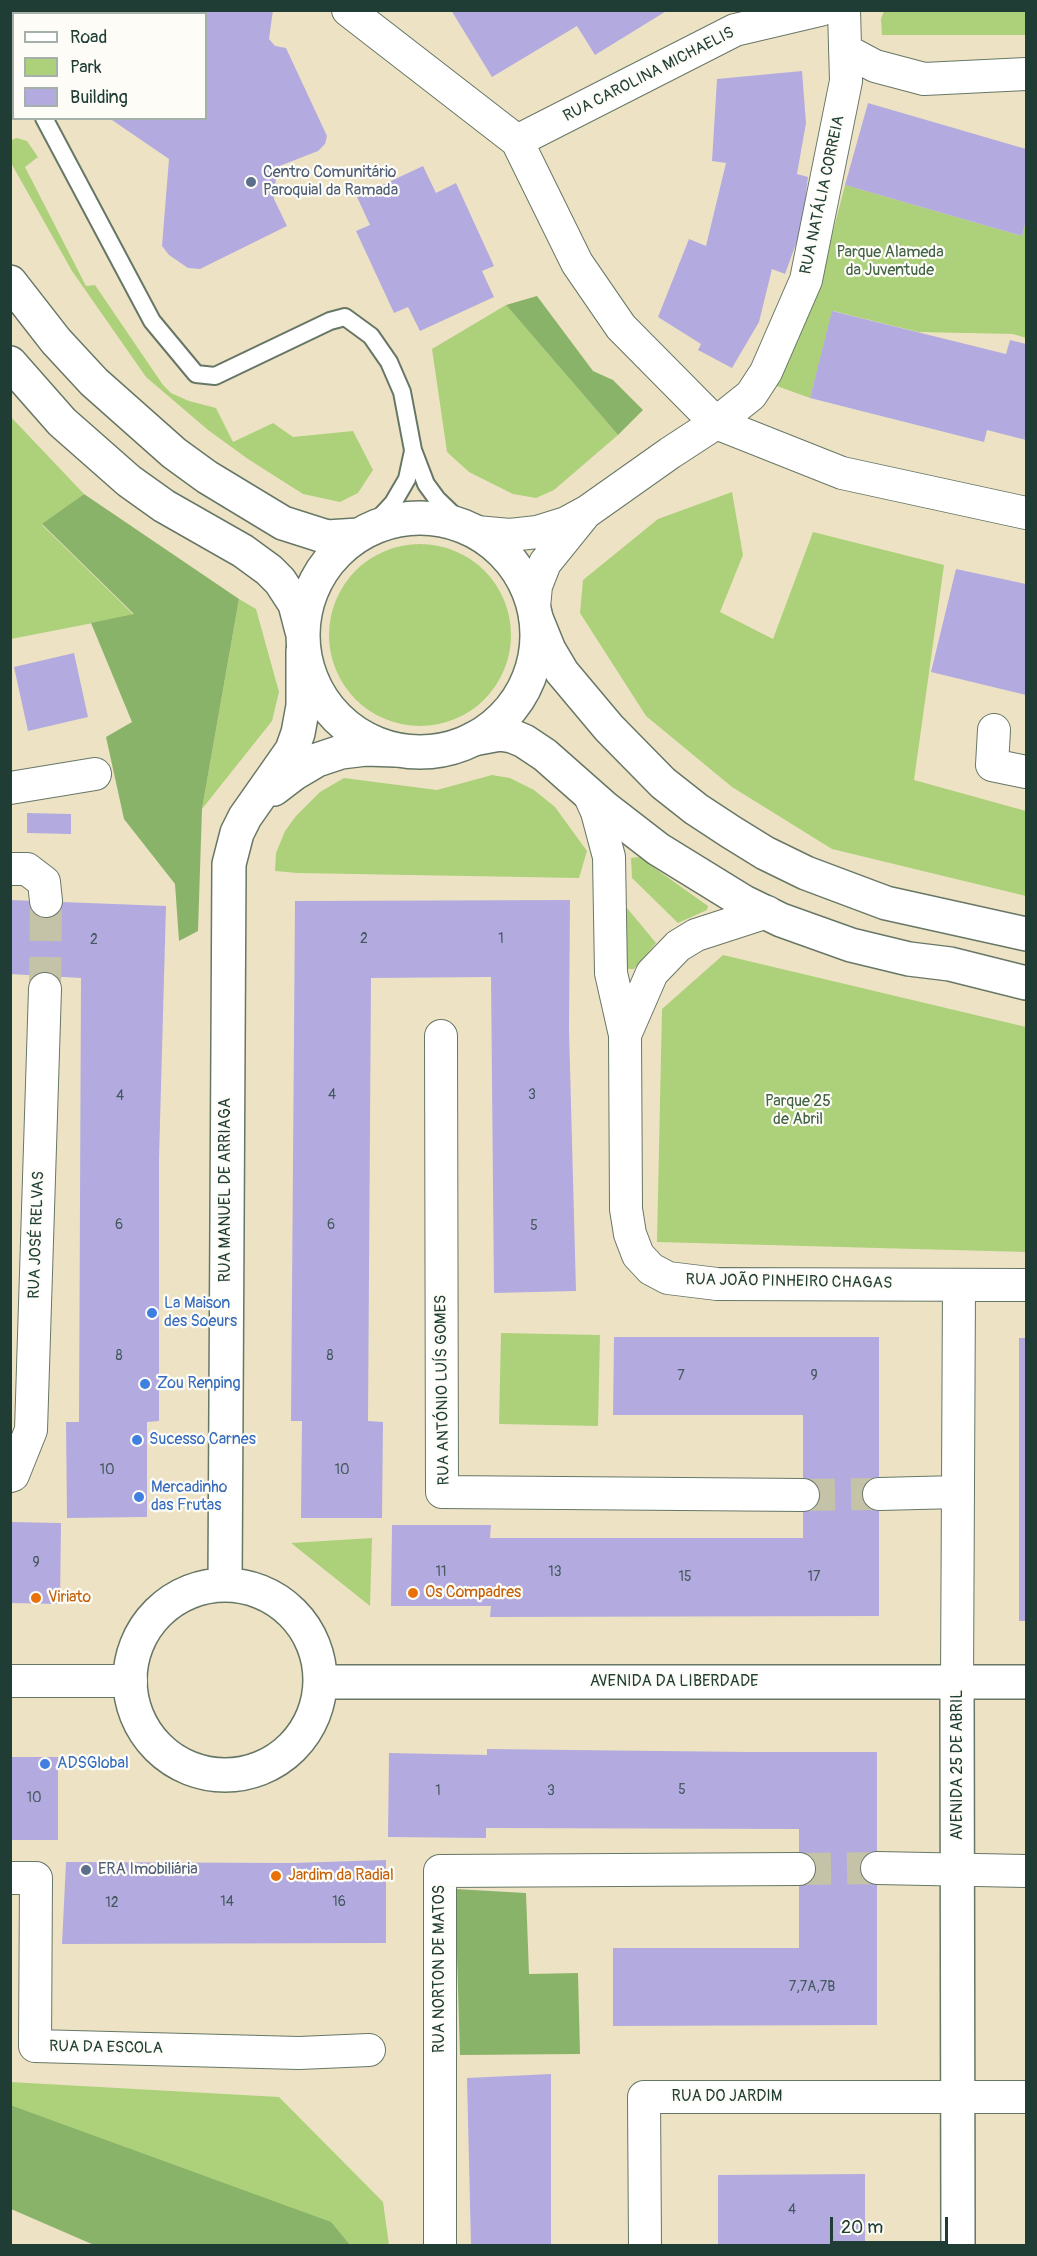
<!DOCTYPE html>
<meta charset="utf-8">
<style>
body{margin:0}
#map{position:relative;width:1037px;height:2256px;overflow:hidden;background:#ede3c4;font-family:Pangolin,sans-serif}
canvas{display:block}
.frame{position:absolute;inset:0;border:12px solid #1f3d34;pointer-events:none}
.legend{position:absolute;left:12px;top:12px;width:195px;height:108px;box-sizing:border-box;background:#fdfcf7;border:2px solid #a4b0a9;margin:0;padding:8px 10px;list-style:none;font-size:18px;color:#1f3d34}
.legend li{display:flex;align-items:center;gap:12px;height:30px}
.legend b{width:30px;border:2px solid #a4b0a9}
.scale{position:absolute;left:830px;top:2217px;width:118px;height:27px;box-sizing:border-box;border:3px solid #1f3d34;border-top:0;padding-left:8px;font-size:18px;line-height:21px;white-space:nowrap;color:#1f3d34;-webkit-text-stroke:4px #fdfcf7;paint-order:stroke}
</style>
<div id="map">
<canvas width="1037" height="2256"></canvas>
<div class="frame"></div>
<ul class="legend">
<li><b style="height:8px;background:#fff"></b>Road</li>
<li><b style="height:16px;background:#add17a"></b>Park</li>
<li><b style="height:16px;background:#b3abdf"></b>Building</li>
</ul>
<div class="scale">20 m</div>
</div>
<script>
const g = document.querySelector('canvas').getContext('2d');
g.lineJoin = 'round';
function paint(path, color) { g.fillStyle = color; g.fill(path, 'evenodd'); }
const poly = rows => new Path2D(rows.map(r => 'M' + r).join(''));
function stroke(path, color, width, dash) { g.strokeStyle = color; g.lineWidth = width; g.lineCap = dash ? 'butt' : 'round'; g.setLineDash(dash || []); g.stroke(path); }
function label(font, color, halo, rows, align = 'center') {
  g.font = font + ' Pangolin,sans-serif'; g.lineWidth = 4.5; g.setLineDash([]); g.textBaseline = 'middle'; g.strokeStyle = halo; g.fillStyle = color; for (const [text, x, y, turn = 0] of rows) {
    g.save(); g.translate(x, y); g.rotate((+turn || 0) * Math.PI / 180); g.textAlign = isNaN(turn) ? turn : align; if (halo) g.strokeText(text, 0, 0); g.fillText(text, 0, 0); g.restore();
  }
}
paint(poly([
 [884,11,1026,11,1026,35,882,35,881,19],
 [17,138,27,141,38,157,25,167,86,286,95,285,163,385,171,393,189,401,216,408,233,442,273,423,293,437,353,431,373,470,358,493,340,502,303,494,248,459,208,430,146,377,72,271,11,163,11,140],
 [845,185,1022,236,1026,221,1026,338,1013,334,918,332,833,311,810,398,774,385,818,290],
 [506,305,618,435,554,490,536,498,513,494,469,472,447,452,432,349],
 [10,416,84,494,42,525,134,615,11,639],
 [732,492,743,555,720,612,773,639,813,532,944,565,914,780,1026,811,1026,896,832,849,732,787,646,716,580,613,583,580,658,519],
 '329 635a91 91 0 1 1 182 0a91 91 0 1 1-182 0Z',
 [239,599,256,609,279,692,272,721,202,809],
 [492,775,510,778,534,790,555,807,587,851,579,878,297,873,275,871,276,853,285,831,296,816,320,792,344,778,437,790],
 [639,857,708,906,707,910,678,923,632,878,631,858],
 [627,908,656,943,634,969,627,969],
 [723,955,1026,1027,1026,1252,657,1242,662,1009],
 [501,1333,600,1335,598,1426,499,1424],
 [372,1538,370,1606,291,1543],
 [10,2082,279,2097,383,2202,389,2245,112,2245,11,2202]
]), '#add17a');
paint(poly([
 [537,296,593,371,613,380,643,410,618,435,506,305],
 [84,494,239,599,202,809,198,931,179,941,175,884,124,819,106,737,132,722,91,623,134,614,42,524],
 [455,1889,526,1893,529,1974,578,1973,580,2054,460,2055],
 [10,2105,331,2222,350,2245,94,2245,11,2209]
]), '#8ab36a');
paint(poly([
 [111,10,273,10,269,39,275,46,286,48,327,136,325,144,318,151,277,167,274,199,287,226,200,269,188,268,169,255,162,246,169,159,109,118,206,118,206,14,107,14],
 [451,10,668,10,595,55,577,26,492,77],
 [802,71,806,123,797,174,808,177,802,227,785,274,772,269,759,322,732,368,698,350,701,344,658,317,689,239,706,246,726,163,712,161,717,79],
 [868,103,1026,149,1026,221,1022,236,845,185],
 [423,166,436,193,456,183,494,266,482,271,494,297,420,331,408,307,394,313,356,231,370,225,357,197],
 [832,311,1006,354,1010,340,1026,344,1026,440,987,430,984,442,810,398],
 [956,569,1026,584,1026,695,931,672],
 [74,653,88,717,28,731,14,667],
 [27,813,71,814,71,834,27,833],
 [10,900,166,906,159,1159,159,1421,147,1422,147,1517,67,1518,66,1422,79,1422,81,978,10,974],
 [570,900,569,1029,576,1291,494,1293,491,977,371,978,368,1421,383,1422,382,1518,301,1518,302,1421,291,1421,295,901],
 [614,1337,879,1337,879,1616,490,1617,491,1606,391,1606,392,1525,491,1525,490,1538,803,1538,803,1415,613,1415],
 [1019,1338,1026,1338,1026,1621,1019,1621],
 [10,1522,61,1523,60,1604,10,1603],
 [487,1749,748,1752,877,1752,877,2025,613,2026,613,1948,799,1948,799,1829,486,1828,486,1838,388,1837,389,1753,487,1755],
 [10,1757,58,1757,58,1840,10,1840],
 [386,1860,386,1943,62,1944,66,1862,292,1863],
 [551,2074,551,2246,471,2246,467,2078],
 [865,2174,865,2246,718,2246,718,2175]
]), '#b3abdf');
stroke(poly([
 [45,989,46,901],
 [803,1495,879,1494],
 [799,1869,877,1868]
]), '#c4c2a7', 32, [32, 16]);
const lane = poly([
 [10,50,14,56],
 [44,118,152,321,196,374,215,376,330,321,345,317,371,336,389,362,402,392,413,450,426,484,437,499,465,526],
 [369,529,393,503,407,479,413,451]
]);
const street = poly([
 [348,10,517,141,577,263,621,327,716,423,842,473,1026,513],
 [845,50,875,66,924,79,1026,74],
 [517,141,735,30,820,10],
 [476,532,510,535,537,532,566,523,588,511,670,453,716,423,751,395,766,372,806,280,846,81,844,10],
 [534,607,536,586,545,563,583,516],
 [994,730,992,765,1026,772],
 [10,788,95,774],
 [589,794,597,812,609,857,611,973,625,1035,626,1209,630,1234,638,1255,651,1269,668,1278,717,1284,1026,1285],
 [10,869,27,869,44,882,46,901],
 [625,1035,652,973,678,946,696,935,767,912],
 [441,1036,442,1492,803,1495],
 [10,1476,13,1475,31,1430,45,989],
 [879,1494,958,1492],
 [10,1681,131,1681],
 [957,1683,959,1285],
 [877,1868,1026,1871],
 [10,1878,36,1878,35,2046,299,2053,369,2050],
 [440,2246,440,1871,799,1869],
 [645,2246,644,2097,1026,2097]
]);
const secondary = poly([
 [536,618,549,650,562,672,609,728,663,783,696,809,731,832,765,853,806,873,886,903,1026,934],
 [473,739,500,734,512,736,524,741,545,755,605,808,658,849,744,902,781,920,851,945,909,959,950,964,1026,983],
 [274,789,295,773,317,760,341,752,366,749,396,750],
 [225,1584,229,864,237,833,245,817,292,750,298,733,303,706,303,651],
 '130 1680a95 95 0 1 1 190 0a95 95 0 1 1-190 0Z',
 [322,1682,1026,1682],
 [957,1683,958,2246]
]);
const primary = poly([
 [10,282,56,341,94,382,174,453,207,477,283,523,327,537,359,535],
 [10,363,62,422,129,481,164,506,243,551,269,570,280,581,295,604,302,631],
 '303 635a117 117 0 1 1 234 0a117 117 0 1 1-234 0Z'
]);
stroke(lane, '#677766', 20);
stroke(street, '#677766', 34);
stroke(secondary, '#677766', 36);
stroke(primary, '#677766', 36);
stroke(lane, '#fff', 16);
stroke(street, '#fff', 32);
stroke(secondary, '#fff', 33);
stroke(primary, '#fff', 33);
for (const [x, y, r, color] of [
 [251,182,6,"#5c6f8a"],
 [152,1313,6,"#3f7fe0"],
 [145,1384,6,"#3f7fe0"],
 [137,1440,6,"#3f7fe0"],
 [139,1497,6,"#3f7fe0"],
 [413,1593,6,"#e8710a"],
 [36,1598,6,"#e8710a"],
 [45,1764,6,"#3f7fe0"],
 [86,1870,6,"#5c6f8a"],
 [276,1876,6,"#e8710a"]
]) { const dot = new Path2D(); dot.arc(x, y, r, 0, 2 * Math.PI); g.fillStyle = color; g.fill(dot); stroke(dot, '#fdfcf7', 2); }
label('14px', '#44585f', null, [
 ["2",364,939],
 ["1",501,939],
 ["2",94,940],
 ["4",332,1095],
 ["3",532,1095],
 ["4",120,1096],
 ["6",119,1225],
 ["6",331,1225],
 ["5",534,1226],
 ["8",119,1356],
 ["8",330,1356],
 ["7",681,1376],
 ["9",814,1376],
 ["10",107,1470],
 ["10",342,1470],
 ["9",36,1563],
 ["11",441,1572],
 ["13",555,1572],
 ["15",685,1577],
 ["17",814,1577],
 ["5",682,1790],
 ["1",438,1791],
 ["3",551,1791],
 ["10",34,1798],
 ["14",227,1902],
 ["16",339,1902],
 ["12",112,1903],
 ["7,7A,7B",812,1987],
 ["4",792,2210]
]);
label('16px', '#1f3d34', '#fdfcf7', [
 ["RUA CAROLINA MICHAELIS",649,75,-27],
 ["RUA NATÁLIA CORREIA",823,195,-78],
 ["RUA MANUEL DE ARRIAGA",226,1190,-90],
 ["RUA JOSÉ RELVAS",37,1235,-88],
 ["RUA JOÃO PINHEIRO CHAGAS",789,1282,1],
 ["RUA ANTÓNIO LUÍS GOMES",443,1390,-91],
 ["AVENIDA DA LIBERDADE",674,1682],
 ["AVENIDA 25 DE ABRIL",958,1765,-90],
 ["RUA NORTON DE MATOS",440,1969,-90],
 ["RUA DA ESCOLA",106,2048,1],
 ["RUA DO JARDIM",727,2097]
]);
label('16px', '#4e5e75', '#fdfcf7', [
 ["Centro Comunitário",263,173],
 ["Paroquial da Ramada",263,191],
 ["ERA Imobiliária",98,1870]
], 'left');
label('16px', '#426246', '#fdfcf7', [
 ["Parque Alameda",890,253],
 ["da Juventude",890,271],
 ["Parque 25",798,1102],
 ["de Abril",798,1120]
]);
label('16px', '#366cbe', '#fdfcf7', [
 ["La Maison",164,1304],
 ["des Soeurs",164,1322],
 ["Zou Renping",157,1384],
 ["Sucesso Carnes",149,1440],
 ["Mercadinho",151,1488],
 ["das Frutas",151,1506],
 ["ADSGlobal",57,1764]
], 'left');
label('16px', '#c56008', '#fdfcf7', [
 ["Os Compadres",425,1593],
 ["Viriato",48,1598],
 ["Jardim da Radial",288,1876]
], 'left');
</script>
